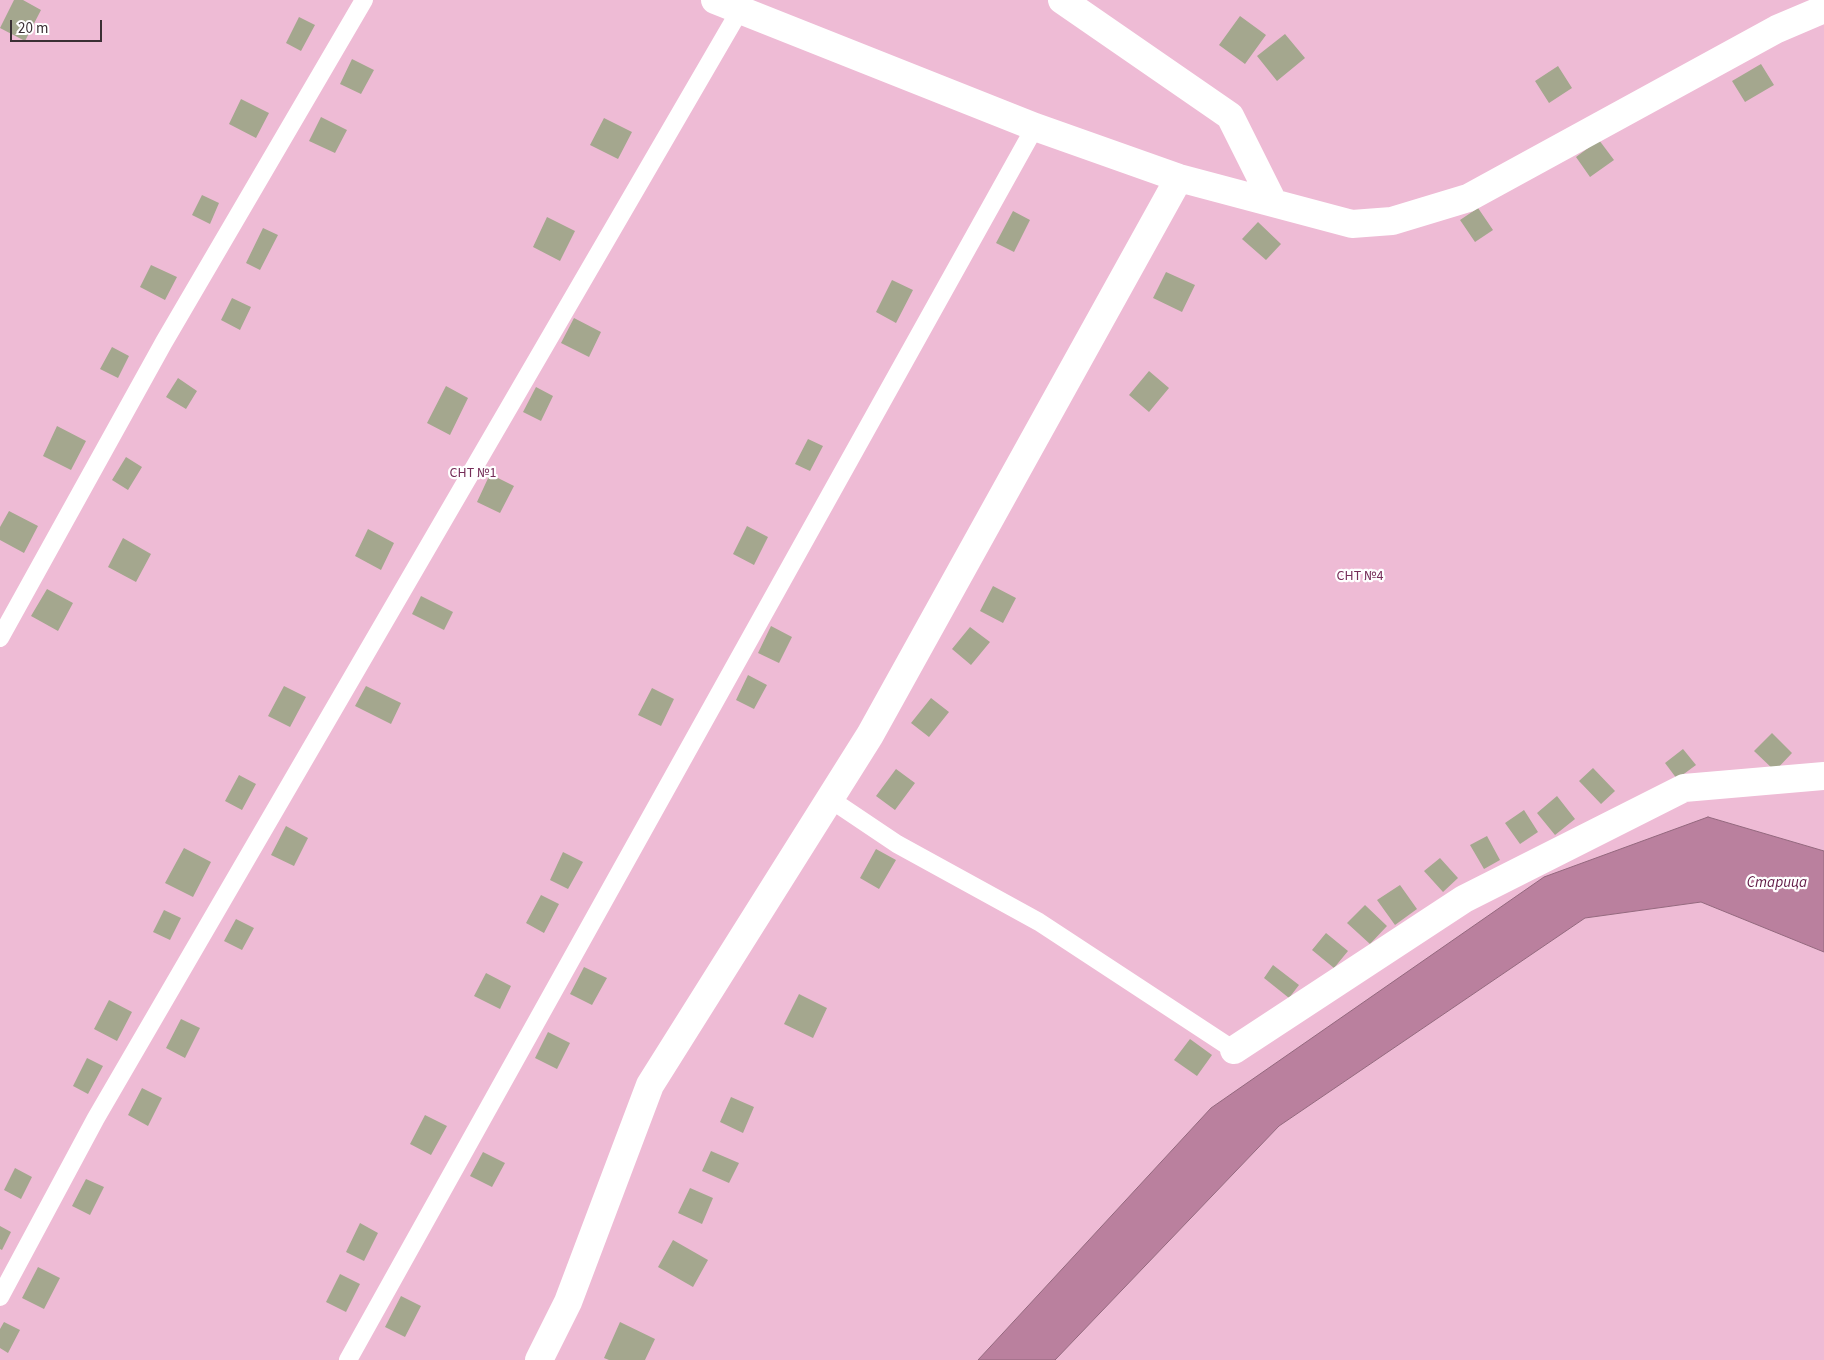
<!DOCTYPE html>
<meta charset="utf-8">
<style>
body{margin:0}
#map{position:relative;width:1824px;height:1360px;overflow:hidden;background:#f2d7e4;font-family:"Source Sans 3",sans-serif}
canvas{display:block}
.scale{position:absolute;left:10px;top:20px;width:92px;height:22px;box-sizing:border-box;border:2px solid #3a2f34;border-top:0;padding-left:6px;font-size:15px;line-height:18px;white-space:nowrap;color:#3a2f34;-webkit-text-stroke:4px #fff;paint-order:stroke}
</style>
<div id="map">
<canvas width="1824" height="1360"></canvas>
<div class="scale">20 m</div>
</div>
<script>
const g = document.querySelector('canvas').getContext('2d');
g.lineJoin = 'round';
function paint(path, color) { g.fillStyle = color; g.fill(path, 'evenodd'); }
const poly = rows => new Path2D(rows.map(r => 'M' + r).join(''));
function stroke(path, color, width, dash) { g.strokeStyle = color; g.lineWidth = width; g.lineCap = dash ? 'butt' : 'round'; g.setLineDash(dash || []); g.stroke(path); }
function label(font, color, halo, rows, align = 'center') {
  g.font = font + ' "Source Sans 3",sans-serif'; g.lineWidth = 4.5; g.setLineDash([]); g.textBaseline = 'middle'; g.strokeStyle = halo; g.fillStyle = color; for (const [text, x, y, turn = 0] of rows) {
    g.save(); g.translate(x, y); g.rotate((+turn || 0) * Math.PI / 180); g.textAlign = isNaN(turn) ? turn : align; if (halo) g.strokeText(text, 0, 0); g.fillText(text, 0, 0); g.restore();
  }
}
paint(poly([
 [0,0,1824,0,1824,851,1708,817,1211,1108,978,1360,0,1360],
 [1701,902,1824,952,1824,1360,1055,1360,1279,1126,1585,918]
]), '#eebbd5');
const water = poly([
 [1708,817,1824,851,1824,952,1701,902,1585,918,1279,1126,1055,1360,978,1360,1211,1108,1544,877,1708,817]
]);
paint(water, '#ba809e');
stroke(water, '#94687e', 1);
paint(poly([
 [14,0,23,0,41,10,25,41,0,28],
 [1240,16,1266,35,1245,64,1219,45],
 [299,17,315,25,301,51,286,43],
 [1285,34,1305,58,1277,81,1257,56],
 [352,59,374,70,361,94,340,84],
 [1761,64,1774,85,1745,102,1732,81],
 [1558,66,1572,88,1549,103,1535,81],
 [241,99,269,113,256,138,229,124],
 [321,117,347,130,335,153,309,141],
 [604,118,632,132,618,159,590,145],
 [1599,140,1614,160,1590,177,1576,157],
 [202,195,219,203,210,224,192,215],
 [1478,208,1493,230,1475,242,1460,220],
 [1013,211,1030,220,1014,252,996,243],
 [547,217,575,231,560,261,533,247],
 [1258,222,1281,244,1266,260,1242,239],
 [263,228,278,235,260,270,246,263],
 [151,265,177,277,165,300,140,287],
 [1166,272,1195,285,1182,312,1153,298],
 [892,280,913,290,896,323,876,312],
 [232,298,251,307,240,330,221,320],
 [574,318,601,332,589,357,561,343],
 [112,347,129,356,118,378,100,369],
 [1149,371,1169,388,1149,412,1129,395],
 [178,378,197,391,186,409,166,397],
 [446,386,468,398,450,435,427,423],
 [536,387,553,396,541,421,523,412],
 [57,426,86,441,71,470,43,456],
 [808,439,823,446,810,471,795,464],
 [126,457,142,467,128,490,112,480],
 [490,474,514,486,500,513,477,502],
 [9,511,38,526,24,553,0,540,0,527],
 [747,526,768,537,754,565,733,554],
 [368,529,394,543,381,570,355,556],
 [123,538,151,554,136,582,108,567],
 [993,586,1016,598,1003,623,980,611],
 [47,589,73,603,58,631,31,616],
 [421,596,453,612,444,630,412,614],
 [771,626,792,637,779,663,758,653],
 [970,627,990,642,971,665,952,649],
 [748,675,767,685,754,709,736,700],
 [284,686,306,697,290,727,268,716],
 [366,686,401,703,391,724,355,706],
 [652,688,674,699,661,726,638,715],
 [931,698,949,712,929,737,911,723],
 [1772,733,1792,753,1775,771,1754,751],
 [1683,749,1696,765,1677,779,1665,763],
 [1593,768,1615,791,1601,804,1579,781],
 [896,769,915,783,895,810,876,796],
 [239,775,256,784,242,810,225,801],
 [1557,796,1575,819,1555,835,1537,813],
 [1524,810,1538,832,1520,844,1505,823],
 [286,826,308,838,294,866,271,855],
 [1487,836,1500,860,1484,869,1470,845],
 [184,848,211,862,193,897,165,883],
 [876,849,896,860,879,889,860,878],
 [563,852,583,862,568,889,550,880],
 [1440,858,1458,878,1443,892,1424,871],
 [1400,885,1417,909,1395,925,1377,900],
 [541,895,559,904,544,933,526,923],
 [1365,905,1387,926,1370,944,1347,923],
 [164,910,181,918,170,940,153,932],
 [236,919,254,928,242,950,224,941],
 [1326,933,1348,951,1334,968,1312,950],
 [1273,965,1299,985,1289,998,1264,978],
 [584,967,607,978,592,1005,570,994],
 [486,973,511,986,500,1009,474,996],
 [799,994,827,1008,813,1038,784,1024],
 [109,1000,132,1012,117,1041,94,1029],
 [181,1019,200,1028,185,1058,166,1048],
 [548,1032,570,1043,557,1069,535,1058],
 [1190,1039,1212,1055,1197,1076,1174,1060],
 [87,1058,103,1066,88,1094,73,1086],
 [142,1088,162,1098,148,1126,128,1115],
 [731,1097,754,1107,743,1133,720,1122],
 [425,1115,447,1126,431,1155,410,1144],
 [711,1151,739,1163,729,1183,702,1171],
 [483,1152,505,1163,492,1187,470,1176],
 [15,1168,32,1177,21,1199,4,1190],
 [86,1179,104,1187,90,1215,72,1206],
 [690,1188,713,1198,702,1224,678,1213],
 [360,1223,378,1233,364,1261,346,1252],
 [0,1226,11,1232,2,1250,0,1249],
 [673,1240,708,1260,693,1287,658,1267],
 [38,1267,60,1278,44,1309,22,1298],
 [340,1274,360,1284,346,1312,326,1302],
 [401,1296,421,1306,405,1337,385,1327],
 [4,1322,20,1330,8,1353,0,1348,0,1329],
 [620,1322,655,1339,645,1360,609,1360,604,1358]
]), '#a4a78e');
stroke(poly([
 [0,638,164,342,364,0],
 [830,799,897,844,1039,922,1234,1050],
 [0,1297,96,1118,740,10],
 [348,1360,1035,127]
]), '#fff', 18);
stroke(poly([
 [715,0,1035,127,1179,178,1352,224,1392,221,1468,198,1777,29,1824,9],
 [1062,0,1230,116,1273,202],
 [1234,1050,1464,899,1684,788,1824,776],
 [539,1360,568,1302,650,1085,870,735,1179,178]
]), '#fff', 28);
label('14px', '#752d58', '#fff', [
 ["СНТ №1",473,474],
 ["СНТ №4",1360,577]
]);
label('italic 15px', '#601a45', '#fff', [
 ["Старица",1777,884]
]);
</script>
